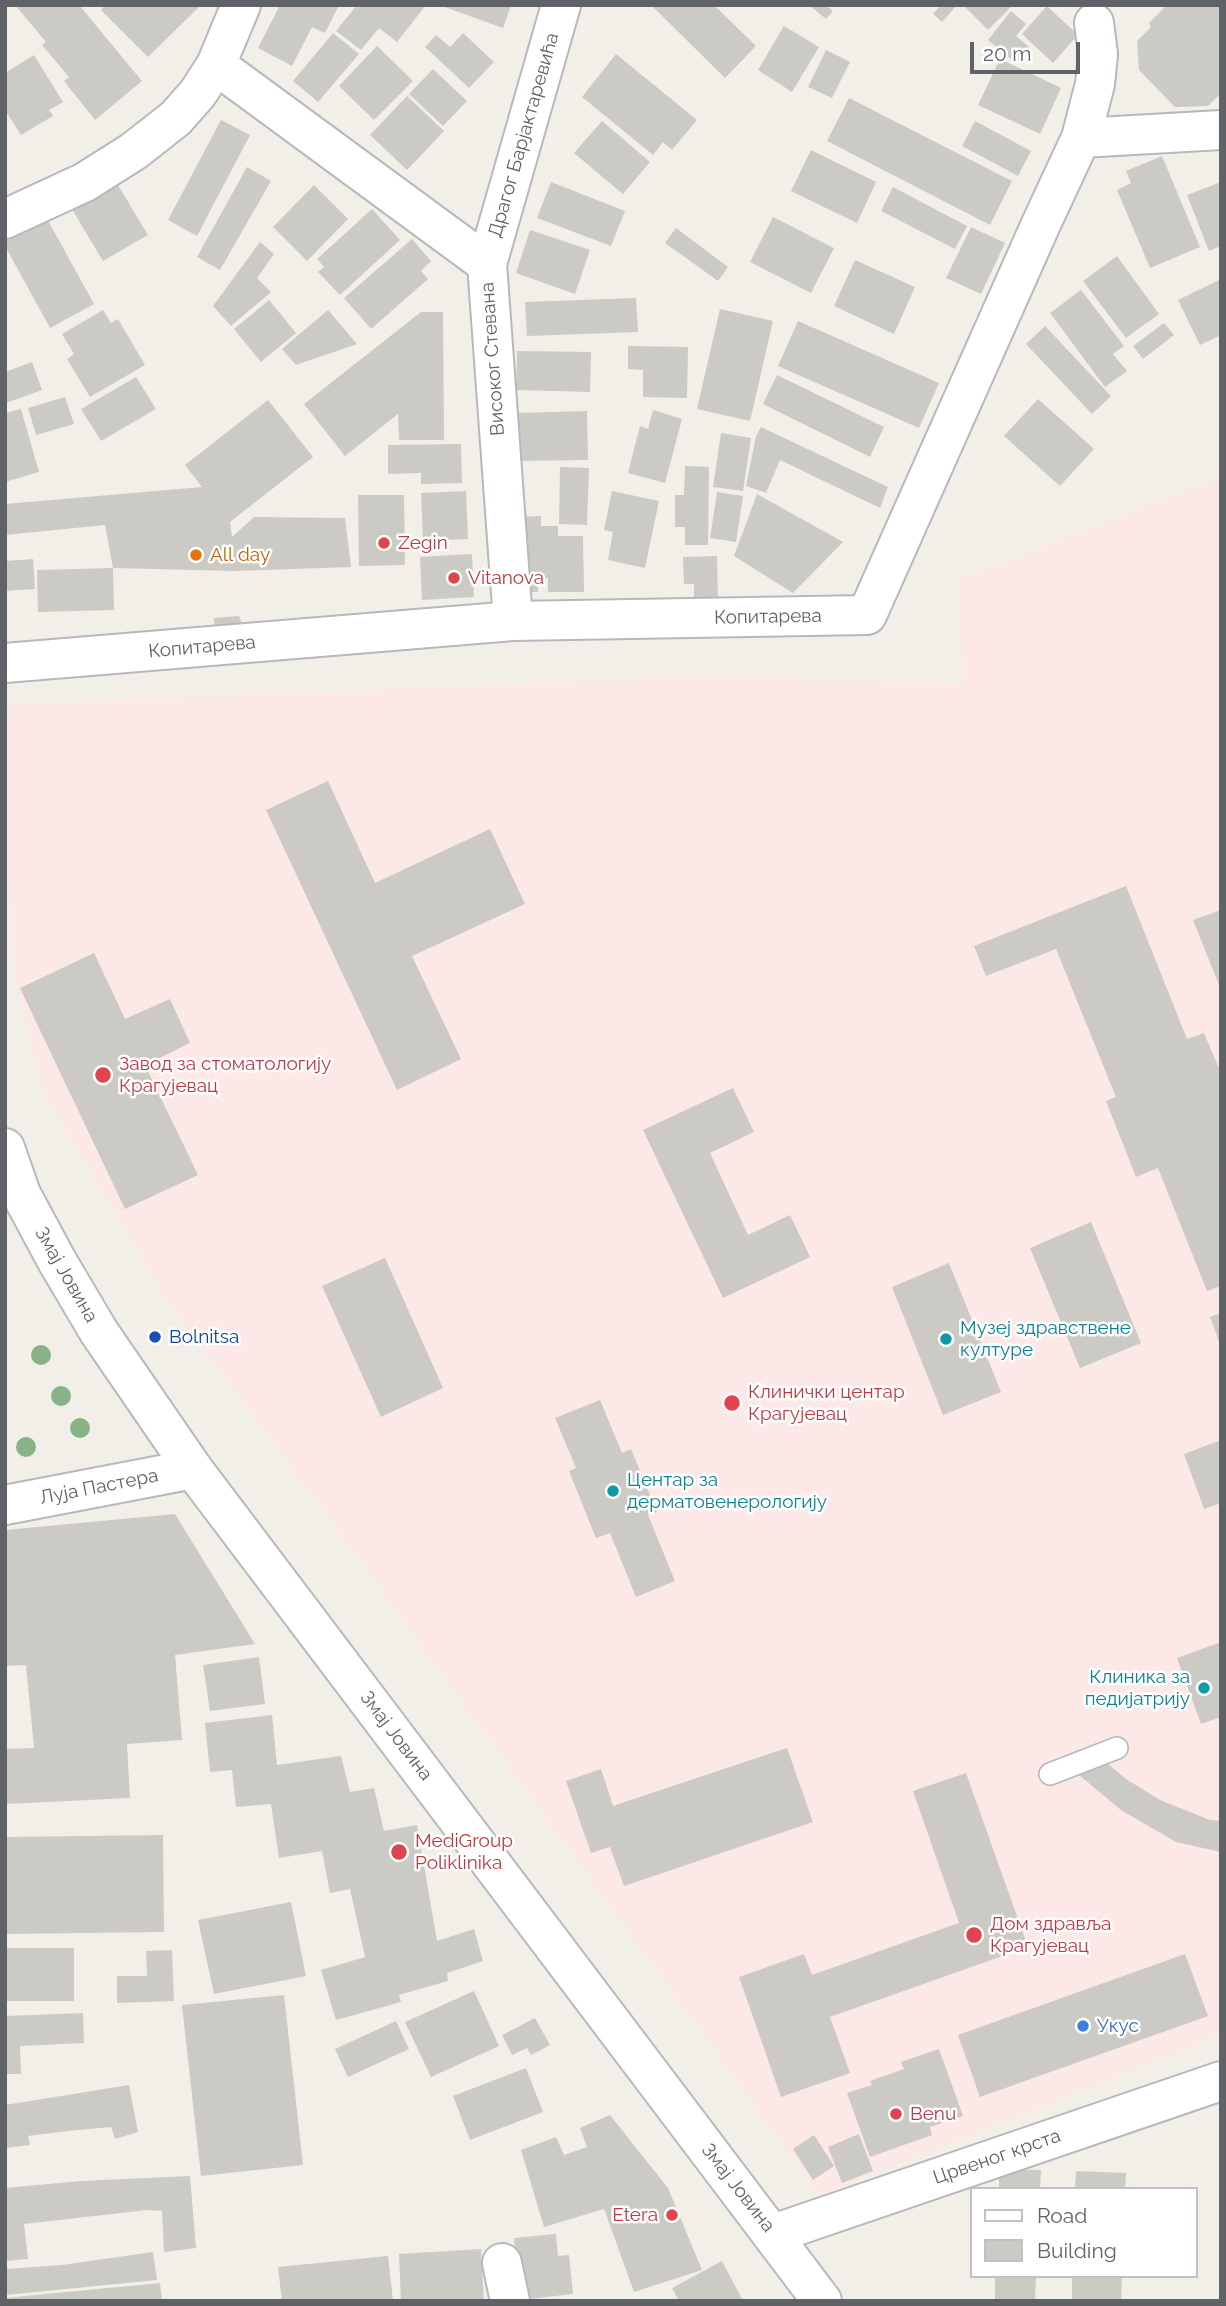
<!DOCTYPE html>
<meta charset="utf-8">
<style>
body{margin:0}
#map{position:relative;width:1226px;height:2306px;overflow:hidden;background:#f1efe8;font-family:Raleway,sans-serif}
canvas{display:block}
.frame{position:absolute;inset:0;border:7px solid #5f6368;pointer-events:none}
.legend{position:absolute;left:970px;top:2187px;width:228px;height:91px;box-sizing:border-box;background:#fff;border:2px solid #bfc1c3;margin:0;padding:9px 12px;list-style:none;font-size:21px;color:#5f6368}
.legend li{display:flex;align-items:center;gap:14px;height:35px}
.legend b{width:35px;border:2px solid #bfc1c3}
.scale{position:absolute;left:970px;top:42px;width:110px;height:32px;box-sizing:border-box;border:4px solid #5f6368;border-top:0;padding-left:9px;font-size:21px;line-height:24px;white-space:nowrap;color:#5f6368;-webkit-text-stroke:5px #fff;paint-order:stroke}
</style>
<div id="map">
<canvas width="1226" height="2306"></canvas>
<div class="frame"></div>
<ul class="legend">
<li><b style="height:9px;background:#fff"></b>Road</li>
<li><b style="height:19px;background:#cccac5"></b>Building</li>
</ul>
<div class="scale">20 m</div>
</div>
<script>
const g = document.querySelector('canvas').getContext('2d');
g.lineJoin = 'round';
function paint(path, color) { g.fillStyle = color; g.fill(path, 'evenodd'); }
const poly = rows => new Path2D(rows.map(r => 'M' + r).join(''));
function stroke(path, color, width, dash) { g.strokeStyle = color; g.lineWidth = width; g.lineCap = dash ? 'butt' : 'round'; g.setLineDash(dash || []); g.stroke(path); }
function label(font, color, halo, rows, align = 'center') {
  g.font = font + ' Raleway,sans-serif'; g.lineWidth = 5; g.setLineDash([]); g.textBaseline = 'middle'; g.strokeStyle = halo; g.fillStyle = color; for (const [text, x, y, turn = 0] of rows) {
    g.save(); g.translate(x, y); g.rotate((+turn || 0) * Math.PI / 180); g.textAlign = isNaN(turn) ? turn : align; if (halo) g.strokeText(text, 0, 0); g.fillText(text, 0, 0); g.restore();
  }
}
paint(poly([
 [1221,477,1221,2034,820,2196,316,1500,170,1305,42,1089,14,973,5,826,5,714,14,704,720,676,962,684,960,580]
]), '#fce8e6');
paint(poly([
 [15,5,79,5,142,81,95,120,64,81,69,77,42,45,46,42],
 [105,5,201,5,148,57,101,10],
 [280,5,338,7,325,33,312,27,292,66,258,48],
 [357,5,426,5,397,42,379,28,361,50,336,31],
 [439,5,511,5,503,28],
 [651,5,714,5,756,46,725,78],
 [809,5,826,5,833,11,826,19],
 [941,5,957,5,942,22,933,14],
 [967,5,1013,5,988,30,965,7],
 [1167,5,1221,5,1221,93,1208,106,1175,107,1139,70,1137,41,1151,27,1149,23],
 [1047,6,1078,35,1053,63,1022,34],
 [1011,11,1026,24,1016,36,1029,47,1016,63,988,40],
 [784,26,819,47,792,92,758,70],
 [333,33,359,54,318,102,293,81],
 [463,33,494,62,469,88,425,47,436,35,450,47],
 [377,46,413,81,374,120,339,86],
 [826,50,850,62,832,98,808,87],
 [616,54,697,120,672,150,663,142,653,155,582,97],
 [34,55,63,102,49,110,53,116,21,135,5,110,5,95,7,94,5,73],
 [1000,59,1061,88,1040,134,978,105],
 [433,69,467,101,443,126,409,94],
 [407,96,444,131,407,170,370,135],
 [849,98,1012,181,990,225,827,141],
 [221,120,250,135,197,236,168,220],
 [602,121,650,162,623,194,574,153],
 [975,121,1031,151,1018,176,962,146],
 [811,150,876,182,857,223,791,191],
 [1162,156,1200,247,1150,268,1117,190,1131,183,1126,171],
 [247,167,271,181,220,270,197,257],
 [115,180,148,235,103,261,70,206],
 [551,182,625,211,611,246,537,218],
 [1221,182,1221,246,1209,251,1187,195],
 [314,185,348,219,307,261,273,227],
 [893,187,967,226,955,249,881,211],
 [372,209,400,240,340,295,318,272,324,267,317,259],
 [45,215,94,304,50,328,5,246,5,236],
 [773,217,834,248,811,293,750,262],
 [971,227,1005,243,981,294,946,278],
 [676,228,728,267,718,281,665,243],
 [530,230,590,250,575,294,516,273],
 [412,239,431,261,421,271,428,279,371,329,344,298],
 [260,242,274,254,257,278,271,292,231,326,213,306],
 [1117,256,1159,314,1126,338,1083,281],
 [855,260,915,287,894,334,834,306],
 [1221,279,1221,335,1200,345,1178,300],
 [1081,290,1124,346,1113,354,1127,371,1105,387,1050,313],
 [636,298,638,332,527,336,525,302],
 [269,300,296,333,261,362,234,329],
 [720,309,773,321,750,421,697,409],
 [103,310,111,323,118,319,145,365,90,397,67,359,74,354,62,334],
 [328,310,357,344,296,365,282,349],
 [421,312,443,312,444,440,399,440,398,414,345,456,304,404],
 [798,321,939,383,919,428,778,366],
 [1164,323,1174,335,1143,359,1133,346],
 [1045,326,1111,396,1092,414,1026,344],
 [628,346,688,347,687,398,643,397,643,370,628,369],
 [517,351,591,352,590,392,516,390],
 [32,362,42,390,6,403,5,372],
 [777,375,884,427,870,457,763,404],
 [136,377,156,409,101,441,81,409],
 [65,397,74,424,36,435,28,408],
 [1038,399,1094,449,1060,486,1004,436],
 [268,400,313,457,230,522,232,537,254,517,345,518,351,567,235,571,113,568,105,525,5,535,5,504,202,487,185,465],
 [21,409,39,472,5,482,5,413],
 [653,410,682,419,665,483,628,473,640,426,648,429],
 [587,411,588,460,517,461,516,413],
 [761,427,888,487,880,508,780,460,766,493,746,486,756,436],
 [721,433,751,438,743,491,713,487],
 [461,444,462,483,421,484,421,473,388,474,388,445],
 [685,466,709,467,708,545,685,545,685,527,675,527,675,495,684,495],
 [560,467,589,468,587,525,559,524],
 [466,491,468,539,423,541,421,493],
 [612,491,659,501,645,568,608,560,613,532,604,530],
 [717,492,743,496,736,542,710,538],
 [757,494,843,542,793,593,734,556],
 [358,495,404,495,405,565,359,566],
 [541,516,541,526,558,526,558,536,583,536,584,592,548,592,548,578,538,579,538,592,517,592,516,517],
 [472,554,474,597,422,600,420,557],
 [717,556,718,602,694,602,694,584,684,584,683,557],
 [33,559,35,589,5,591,5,561],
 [113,568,114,610,38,612,37,570],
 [239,616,248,638,250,662,218,665,214,618],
 [328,781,375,883,490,829,525,904,412,956,461,1059,397,1090,266,810],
 [1126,886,1187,1039,1204,1033,1221,1073,1221,1180,1218,1181,1221,1189,1221,1286,1207,1291,1158,1168,1136,1177,1106,1101,1116,1097,1056,949,986,976,974,946],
 [1221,910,1221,990,1193,920],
 [94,953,125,1019,170,999,190,1043,145,1065,198,1175,125,1209,20,988],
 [733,1088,754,1132,710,1153,748,1235,790,1215,810,1257,723,1298,643,1130],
 [1091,1222,1141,1343,1080,1368,1030,1248],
 [385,1258,443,1388,381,1417,322,1286],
 [949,1263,1001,1392,943,1415,892,1287],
 [1221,1313,1221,1344,1220,1344,1210,1317],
 [600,1400,622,1453,631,1449,657,1512,648,1515,675,1581,636,1597,610,1533,596,1538,569,1471,576,1468,555,1418],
 [1221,1440,1221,1503,1204,1509,1184,1454],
 [175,1514,255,1644,175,1655,182,1740,127,1744,130,1798,5,1804,5,1749,34,1748,26,1665,5,1666,5,1530],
 [1221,1642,1221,1717,1201,1724,1177,1658],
 [259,1657,265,1704,210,1711,203,1665],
 [272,1715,277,1765,341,1756,350,1792,374,1788,384,1831,417,1825,437,1941,474,1929,483,1961,447,1973,448,1981,399,1995,401,2002,336,2020,321,1970,365,1957,350,1889,330,1893,322,1851,279,1858,271,1804,236,1807,232,1770,210,1772,205,1723],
 [787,1748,813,1822,624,1886,610,1847,591,1853,566,1781,601,1769,613,1806],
 [1101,1758,1126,1779,1160,1800,1210,1820,1221,1821,1221,1852,1176,1842,1121,1810,1079,1775],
 [966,1773,1028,1947,830,2017,850,2073,781,2097,739,1977,804,1954,812,1975,959,1923,913,1791],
 [163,1835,164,1932,5,1934,5,1837],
 [291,1902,306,1976,214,1994,198,1920],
 [5,1948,74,1948,74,2001,5,2001],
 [172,1950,174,2001,117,2003,117,1976,147,1976,146,1951],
 [1185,1954,1208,2016,980,2097,958,2035],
 [474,1991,499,2046,431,2077,405,2022],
 [284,1995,303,2165,201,2176,182,2005],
 [83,2013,84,2043,20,2046,21,2074,5,2074,5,2016],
 [535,2018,550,2045,531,2055,527,2048,512,2055,502,2035],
 [396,2021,409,2049,348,2077,335,2049],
 [939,2049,963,2116,930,2127,932,2135,870,2157,847,2093,872,2085,870,2081,904,2069,901,2062],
 [526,2068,543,2112,470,2140,453,2096],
 [129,2085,138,2132,115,2139,111,2127,67,2131,28,2136,30,2145,5,2148,5,2105],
 [610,2115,668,2188,702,2270,634,2292,604,2209,544,2227,521,2150,556,2137,564,2155,587,2147,580,2128],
 [859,2134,873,2171,842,2183,828,2147],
 [814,2135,834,2166,813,2180,793,2149],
 [999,2169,1041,2170,1040,2189,999,2189],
 [1076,2171,1126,2173,1125,2189,1075,2189],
 [190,2176,196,2248,164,2252,162,2211,147,2210,24,2224,28,2259,5,2261,5,2188,81,2181],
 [556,2234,558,2256,569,2255,573,2294,520,2300,514,2238],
 [481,2249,484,2301,401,2301,399,2254],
 [153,2252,157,2280,5,2295,5,2269,62,2265],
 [388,2256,393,2301,282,2301,278,2267],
 [722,2261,743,2301,679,2301,672,2288],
 [995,2276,1036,2276,1035,2301,995,2301],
 [1072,2276,1122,2276,1121,2301,1072,2301],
 [160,2283,162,2301,5,2301,5,2298]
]), '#cccac5');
const service = poly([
 [1050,1774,1117,1748]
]);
const minor = poly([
 [216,65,487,264,513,621],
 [1081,138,1221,130],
 [5,219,85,182,134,151,176,118,198,93,216,65,241,5],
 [487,264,561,5],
 [5,663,513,621,867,615,1041,224,1081,138,1095,84,1098,54,1094,23],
 [5,1505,193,1469],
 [773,2234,1221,2081],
 [502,2263,510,2301]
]);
const secondary = poly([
 [5,1148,21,1194,57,1261,99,1332,193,1469,822,2301]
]);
stroke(service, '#b5b8bc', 24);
stroke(minor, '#b5b8bc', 42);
stroke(secondary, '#b6babf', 42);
stroke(service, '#fff', 21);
stroke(minor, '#fff', 38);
stroke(secondary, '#fff', 38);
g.fillStyle = '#89b387';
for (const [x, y] of [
 [41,1355],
 [61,1396],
 [80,1428],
 [26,1447]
]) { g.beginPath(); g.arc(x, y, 10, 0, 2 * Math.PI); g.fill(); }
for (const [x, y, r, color] of [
 [384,543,7,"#e0444e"],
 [196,555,7,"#e8710a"],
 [454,578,7,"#e0444e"],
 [103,1075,9,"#e0444e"],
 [155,1337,7,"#1a4fb4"],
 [946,1339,7,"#0f9aa8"],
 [732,1403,9,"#e0444e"],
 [613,1491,7,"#0f9aa8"],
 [1204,1688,7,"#0f9aa8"],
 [399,1852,9,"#e0444e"],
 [974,1935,9,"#e0444e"],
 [1083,2026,7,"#3f7fe0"],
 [896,2114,7,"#e0444e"],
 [672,2215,7,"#e0444e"]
]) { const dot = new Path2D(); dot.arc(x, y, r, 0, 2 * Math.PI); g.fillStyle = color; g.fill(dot); stroke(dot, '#fff', 2.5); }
label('19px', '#5f6368', '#fff', [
 ["Драгог Барјактаревића",524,135,-74],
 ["Високог Стевана",493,359,-94],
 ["Копитарева",768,617,-1],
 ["Копитарева",202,647,-5],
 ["Змај Јовина",66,1275,60],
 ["Луја Пастера",99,1487,-11],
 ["Змај Јовина",396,1736,53],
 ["Црвеног крста",997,2157,-19],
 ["Змај Јовина",738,2188,52]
]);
label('19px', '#be3a42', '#fff', [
 ["Zegin",398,543],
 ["Vitanova",468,578],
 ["Завод за стоматологију",119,1064],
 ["Крагујевац",119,1086],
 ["Клинички центар",748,1392],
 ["Крагујевац",748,1414],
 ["MediGroup",415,1841],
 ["Poliklinika",415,1863],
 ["Дом здравља",990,1924],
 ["Крагујевац",990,1946],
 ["Benu",910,2114],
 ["Etera",658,2215,"right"]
], 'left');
label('19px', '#c56008', '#fff', [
 ["All day",210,555]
], 'left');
label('19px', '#0d838f', '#fff', [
 ["Музеј здравствене",960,1328],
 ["културе",960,1350],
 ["Центар за",627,1480],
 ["дерматовенерологију",627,1502],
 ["Клиника за",1190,1677,"right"],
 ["педијатрију",1190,1699,"right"]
], 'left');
label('19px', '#164399', '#fff', [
 ["Bolnitsa",169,1337]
], 'left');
label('19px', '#366cbe', '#fff', [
 ["Укус",1097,2026]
], 'left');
</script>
